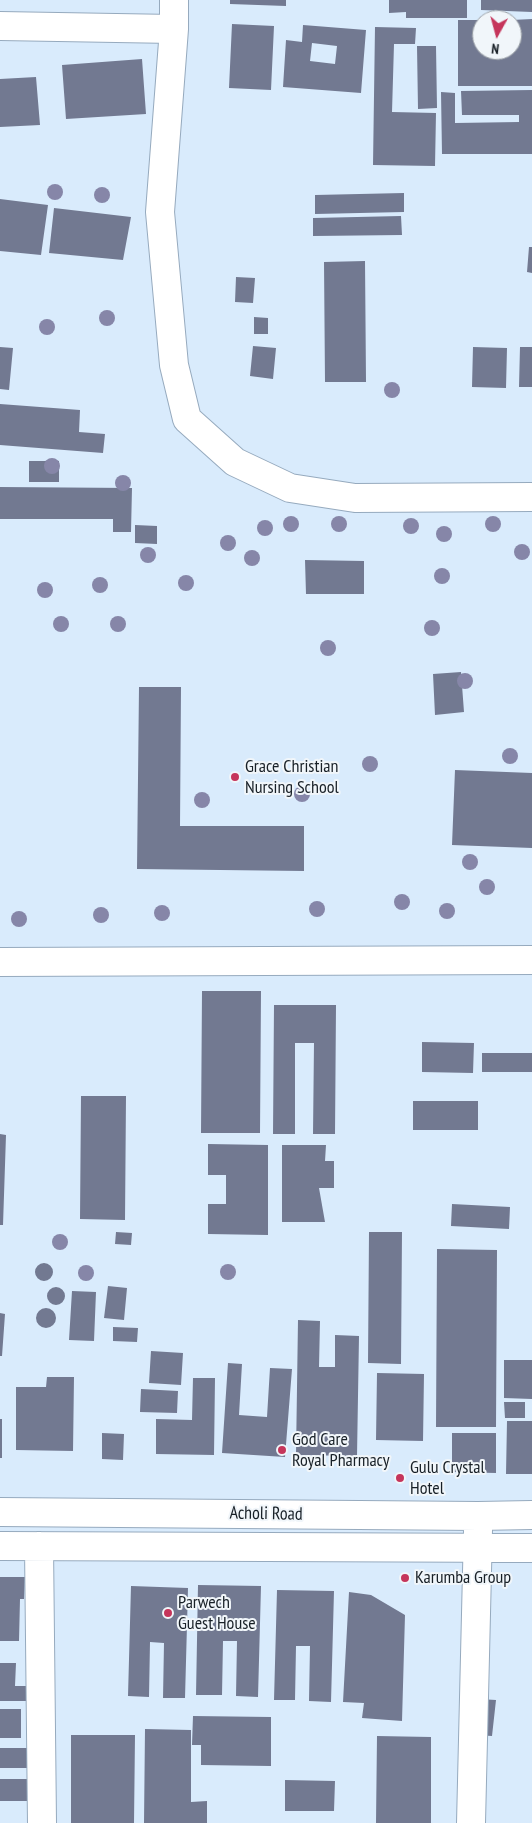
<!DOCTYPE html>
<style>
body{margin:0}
#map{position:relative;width:532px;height:1823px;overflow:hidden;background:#d9ebfc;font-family:"PT Sans Narrow",sans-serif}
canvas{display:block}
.north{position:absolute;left:472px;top:10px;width:50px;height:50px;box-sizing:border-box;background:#f1f6fa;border:1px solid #9aa0a6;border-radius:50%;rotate:187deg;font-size:14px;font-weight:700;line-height:20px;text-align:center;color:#182027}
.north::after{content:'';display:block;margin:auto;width:18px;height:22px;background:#c5355b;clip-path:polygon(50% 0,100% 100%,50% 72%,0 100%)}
</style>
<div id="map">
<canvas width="532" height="1823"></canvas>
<div class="north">N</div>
</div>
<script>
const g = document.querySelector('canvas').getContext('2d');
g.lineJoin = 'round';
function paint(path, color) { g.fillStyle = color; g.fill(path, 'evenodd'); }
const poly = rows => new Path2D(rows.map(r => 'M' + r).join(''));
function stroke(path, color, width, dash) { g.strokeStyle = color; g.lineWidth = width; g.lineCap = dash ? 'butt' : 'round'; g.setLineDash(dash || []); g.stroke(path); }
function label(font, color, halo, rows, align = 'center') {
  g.font = font + ' "PT Sans Narrow",sans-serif'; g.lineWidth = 4; g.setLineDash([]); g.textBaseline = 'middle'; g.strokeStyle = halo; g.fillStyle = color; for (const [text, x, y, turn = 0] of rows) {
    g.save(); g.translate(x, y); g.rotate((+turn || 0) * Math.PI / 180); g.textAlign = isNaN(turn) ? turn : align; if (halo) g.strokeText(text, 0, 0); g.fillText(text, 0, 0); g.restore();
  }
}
paint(poly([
 [230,0,286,0,286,6,230,4],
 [389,0,467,0,467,18,406,18,406,12,389,13],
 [481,0,532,0,532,12,481,10],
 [532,19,532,86,458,86,458,20,482,20,482,50,512,50,512,20],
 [232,24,274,26,271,90,229,88],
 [303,25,366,30,361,93,283,87,286,40,302,42],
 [312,43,337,46,335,64,310,61],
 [375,27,416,28,415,44,394,44,392,112,436,113,435,166,373,165],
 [417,46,436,46,437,108,418,109],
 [142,59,146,114,66,119,62,65],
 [36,77,40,125,0,127,0,79],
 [532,90,532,154,442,154,441,92,455,93,455,123,519,122,519,115,462,115,461,91],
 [404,193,404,212,315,214,315,195],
 [0,199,48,205,41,255,0,251],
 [54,208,131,217,123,260,49,253],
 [401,216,402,235,313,236,313,218],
 [529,247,532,247,532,273,527,272],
 [365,261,366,382,325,382,324,262],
 [236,277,255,278,253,303,235,302],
 [254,317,268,318,268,334,254,334],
 [253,346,276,348,273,379,250,376],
 [0,347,13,348,9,390,0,389],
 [473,347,507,348,506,388,472,387],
 [520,347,532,347,532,387,519,387],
 [0,404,80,410,79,432,105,434,103,453,0,445],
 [29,461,59,461,59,482,29,482],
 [0,487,132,488,131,532,113,532,113,519,0,519],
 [135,525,157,526,157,544,135,543],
 [305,560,364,561,364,594,306,594],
 [461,672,464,712,435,715,433,674],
 [139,687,181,687,180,826,304,826,304,871,137,869],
 [455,770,532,773,532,848,452,845],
 [202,991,261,991,260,1133,201,1133],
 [274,1005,336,1005,335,1134,313,1134,314,1043,295,1043,295,1134,273,1134],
 [422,1042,474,1043,473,1073,422,1072],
 [482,1053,532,1053,532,1072,482,1072],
 [81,1096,126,1096,125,1220,80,1219],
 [413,1101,478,1101,478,1130,413,1130],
 [0,1134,6,1135,3,1225,0,1225],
 [208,1144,268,1145,268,1235,208,1234,208,1204,226,1204,226,1175,208,1175],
 [282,1145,326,1145,325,1161,334,1161,334,1188,319,1188,325,1222,282,1222],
 [452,1204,510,1207,509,1229,451,1226],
 [116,1232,132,1233,131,1245,115,1244],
 [369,1232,402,1232,401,1364,368,1363],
 [437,1249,497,1250,496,1427,436,1427],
 '35 1272a9 9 0 1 1 18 0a9 9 0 1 1-18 0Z',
 [108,1286,127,1288,124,1320,104,1318],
 '47 1296a9 9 0 1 1 18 0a9 9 0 1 1-18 0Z',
 [72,1291,96,1292,94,1341,69,1340],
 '36 1318a10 10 0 1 1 20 0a10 10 0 1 1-20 0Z',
 [0,1313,5,1314,2,1356,0,1356],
 [298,1320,320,1321,319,1367,335,1367,335,1335,359,1336,357,1456,296,1455],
 [113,1327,138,1328,137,1342,113,1341],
 [151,1351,183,1353,181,1385,149,1383],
 [504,1360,532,1360,532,1399,504,1398],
 [228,1363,242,1364,239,1415,267,1417,270,1368,292,1369,285,1457,222,1453],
 [377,1373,424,1374,423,1441,376,1440],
 [47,1377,74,1377,73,1451,16,1450,16,1387,46,1387],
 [193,1378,215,1378,214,1455,156,1454,156,1419,192,1420],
 [141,1389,178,1391,177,1413,140,1412],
 [504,1402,525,1402,525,1418,505,1418],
 [0,1419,2,1419,2,1458,0,1458],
 [507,1421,532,1421,532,1474,506,1474],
 [102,1433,124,1434,123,1460,102,1459],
 [452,1433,496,1433,496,1473,452,1472],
 [0,1577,25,1577,24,1599,20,1599,19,1641,0,1641],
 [198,1585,261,1586,258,1697,236,1696,237,1641,223,1641,222,1695,196,1695],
 [131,1586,188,1588,185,1698,163,1698,164,1643,150,1642,149,1697,128,1696],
 [277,1590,334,1591,331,1702,309,1701,310,1646,296,1646,295,1700,274,1700],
 [349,1592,371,1595,405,1615,402,1721,362,1718,364,1703,343,1702],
 [0,1663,16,1663,15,1686,38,1686,38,1701,0,1701],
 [479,1699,496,1700,492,1736,475,1735],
 [0,1709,21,1709,21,1738,0,1738],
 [193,1716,271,1717,271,1766,201,1765,201,1745,192,1745],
 [145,1729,191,1730,191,1802,207,1801,207,1823,144,1823],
 [71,1735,135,1735,134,1823,71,1823],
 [377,1736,431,1737,431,1823,376,1823],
 [0,1748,38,1748,38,1768,0,1768],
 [0,1779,40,1779,40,1815,27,1815,27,1801,0,1801],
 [285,1780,335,1781,334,1811,285,1811]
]), '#727991');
const minor = poly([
 [174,0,174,29,160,212,174,365,187,419,235,462,290,488,355,498,532,497],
 [0,26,174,29],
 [0,962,532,960],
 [0,1512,478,1516,532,1515],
 [0,1546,532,1548],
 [39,1546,42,1823],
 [471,1823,478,1530]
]);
stroke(minor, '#96aabe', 30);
stroke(minor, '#fff', 28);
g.fillStyle = '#8686a8';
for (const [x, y] of [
 [55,192],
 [102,195],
 [107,318],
 [47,327],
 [392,390],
 [52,466],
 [123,483],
 [291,524],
 [339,524],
 [493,524],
 [411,526],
 [265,528],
 [444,534],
 [228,543],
 [522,552],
 [148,555],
 [252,558],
 [442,576],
 [186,583],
 [100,585],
 [45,590],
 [61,624],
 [118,624],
 [432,628],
 [328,648],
 [465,681],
 [510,756],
 [370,764],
 [302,794],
 [202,800],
 [470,862],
 [487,887],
 [402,902],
 [317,909],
 [447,911],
 [162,913],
 [101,915],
 [19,919],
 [60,1242],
 [228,1272],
 [86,1273]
]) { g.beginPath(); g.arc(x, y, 8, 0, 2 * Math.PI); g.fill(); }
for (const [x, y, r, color] of [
 [235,777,5,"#c5355b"],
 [282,1450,5,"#c5355b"],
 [400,1478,5,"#c5355b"],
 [405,1578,5,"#c5355b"],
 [168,1613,5,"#c5355b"]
]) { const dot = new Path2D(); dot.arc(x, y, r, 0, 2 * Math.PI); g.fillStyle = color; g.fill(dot); stroke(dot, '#f1f6fa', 2); }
label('18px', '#182027', '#f1f6fa', [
 ["Grace Christian",245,767],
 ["Nursing School",245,788],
 ["God Care",292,1440],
 ["Royal Pharmacy",292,1461],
 ["Gulu Crystal",410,1468],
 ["Hotel",410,1489],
 ["Karumba Group",415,1578],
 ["Parwech",178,1603],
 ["Guest House",178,1624]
], 'left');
label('18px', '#182027', '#f1f6fa', [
 ["Acholi Road",266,1514,1]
]);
</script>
